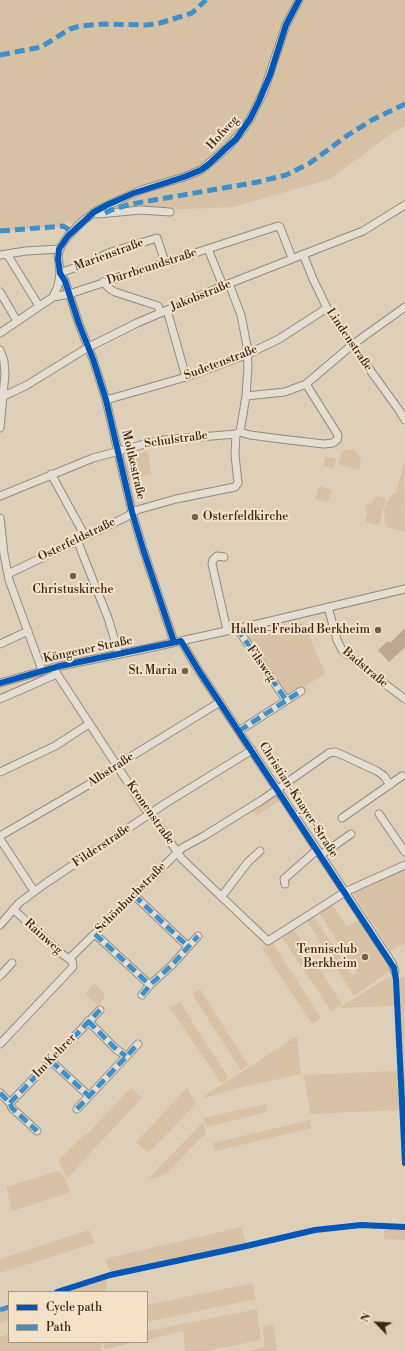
<!DOCTYPE html>
<meta charset="utf-8">
<style>
body{margin:0}
#map{position:relative;width:405px;height:1351px;overflow:hidden;background:#decfb9;font-family:"Libre Bodoni",serif}
canvas{display:block}
.legend{position:absolute;left:8px;top:1291px;width:140px;height:52px;box-sizing:border-box;background:#f3e2c8;border:1px solid #a99884;margin:0;padding:5px 7px;list-style:none;font-size:12px;color:#3a281e}
.legend li{display:flex;align-items:center;gap:8px;height:20px}
.legend b{width:20px;border:1px solid #a99884}
.north{position:absolute;left:357px;top:1303px;width:40px;height:40px;-webkit-text-stroke:3px #f3e2c8;paint-order:stroke;rotate:295deg;font-size:11px;font-weight:700;line-height:16px;text-align:center;color:#3a281e}
.north::after{content:'';display:block;margin:auto;width:14px;height:18px;background:#3a281e;clip-path:polygon(50% 0,100% 100%,50% 72%,0 100%)}
</style>
<div id="map">
<canvas width="405" height="1351"></canvas>
<ul class="legend">
<li><b style="height:5px;background:#0057b8"></b>Cycle path</li>
<li><b style="height:5px;background:#3e8fca"></b>Path</li>
</ul>
<div class="north">N</div>
</div>
<script>
const g = document.querySelector('canvas').getContext('2d');
g.lineJoin = 'round';
function paint(path, color) { g.fillStyle = color; g.fill(path, 'evenodd'); }
const poly = rows => new Path2D(rows.map(r => 'M' + r).join(''));
function stroke(path, color, width, dash) { g.strokeStyle = color; g.lineWidth = width; g.lineCap = dash ? 'butt' : 'round'; g.setLineDash(dash || []); g.stroke(path); }
function label(font, color, halo, rows, align = 'center') {
  g.font = font + ' "Libre Bodoni",serif'; g.lineWidth = 4; g.setLineDash([]); g.textBaseline = 'middle'; g.strokeStyle = halo; g.fillStyle = color; for (const [text, x, y, turn = 0] of rows) {
    g.save(); g.translate(x, y); g.rotate((+turn || 0) * Math.PI / 180); g.textAlign = isNaN(turn) ? turn : align; if (halo) g.strokeText(text, 0, 0); g.fillText(text, 0, 0); g.restore();
  }
}
paint(poly([
 [0,0,405,0,405,126,394,132,330,179,233,207,112,212,105,202,89,211,73,225,68,221,63,226,0,231],
 [347,449,355,451,359,456,361,461,359,470,338,464,342,452],
 [148,451,151,474,129,480,125,462,127,461,126,457],
 [325,457,336,458,333,469,324,466],
 [405,459,404,481,405,532,387,527,387,525,385,525,384,508,393,493,396,493],
 [319,486,332,490,328,502,315,499],
 [376,496,386,498,379,525,365,522,368,512,365,511,367,504,370,505],
 [304,623,325,673,292,696,286,696,245,636],
 [276,794,280,800,257,816,252,810],
 [402,869,405,874,405,946,403,943,391,951,352,891],
 [332,904,347,927,359,920,391,969,390,971,354,996,306,919,313,915,352,975,357,972,319,913],
 [293,928,342,1004,331,1011,281,936],
 [272,942,321,1018,312,1024,262,948],
 [390,976,394,978,395,1006,339,1008],
 [397,976,405,977,405,1126,398,989],
 [94,983,105,994,103,1000,98,1006,85,994],
 [200,989,248,1065,241,1070,192,994],
 [180,1002,207,1045,229,1078,221,1083,170,1008],
 [297,1036,301,1074,234,1089,205,1098,204,1096],
 [398,1071,400,1110,310,1114,304,1075],
 [131,1088,142,1098,67,1178,58,1161,83,1136,87,1134],
 [187,1088,196,1104,148,1153,136,1142],
 [266,1104,267,1112,207,1127,203,1118],
 [310,1120,312,1128,216,1151,213,1143],
 [203,1122,206,1133,165,1175,147,1180],
 [58,1171,62,1173,71,1192,12,1211,6,1187],
 [241,1227,246,1242,244,1245,242,1246,114,1273,110,1271,105,1259],
 [390,1228,405,1229,405,1240,384,1239,384,1231],
 [89,1230,95,1243,0,1273,0,1259],
 [107,1278,106,1292,62,1292,75,1288],
 [253,1283,255,1299,147,1322,147,1305],
 [9,1309,9,1320,0,1323,0,1312],
 [257,1309,261,1340,205,1351,185,1351,183,1331,147,1340,147,1331],
 [273,1324,277,1351,246,1351,265,1347,263,1326],
 [9,1334,9,1342,102,1342,101,1351,0,1351,0,1337],
 [105,1342,136,1342,104,1349]
]), '#d6c1a4');
paint(poly([
 [405,628,405,647,389,662,378,650,388,641,390,643]
]), '#bea88d');
const minor = poly([
 [94,212,98,214,141,210,170,212],
 [208,249,223,286],
 [7,254,39,306],
 [303,254,313,279,327,308,352,345,399,410,405,420],
 [0,255,26,251,59,249],
 [60,273,65,281,79,324,93,359,106,400,132,512,143,549,174,642],
 [60,273,93,261,108,253,157,238,165,262],
 [103,282,110,289,115,292,155,305,158,306,161,313],
 [229,284,241,315,247,346,248,368,246,396,240,432],
 [0,292,17,321],
 [53,297,58,286,60,273,58,255,61,246,68,236,84,220,98,210,121,199,141,190,184,177,201,170,227,148,242,131,250,119,264,91,286,25,299,0],
 [167,310,186,377],
 [0,333,53,297,69,294,278,226,280,227,292,258],
 [0,350,4,361,5,374,0,428],
 [246,396,285,392,306,384,352,345,405,307],
 [2,397,27,385,87,348,137,323,223,286,363,231,405,205],
 [106,400,186,377,248,354,279,339,327,308],
 [51,474,85,536],
 [0,496,93,458,141,445,164,440,236,434,240,432,250,435,289,440,324,444,333,443,337,440,338,435,306,384],
 [0,518,4,554,9,580,42,670],
 [77,540,108,618,119,654],
 [224,557,217,556,213,560,212,564,227,630],
 [8,574,126,517,137,510,176,499,235,487,238,483,235,455,236,434],
 [328,607,337,640,342,650,381,681,405,699],
 [237,628,286,700],
 [181,641,199,671,392,963,395,972],
 [0,644,28,631],
 [54,667,57,674,144,807,156,821,182,859,268,941,345,892,405,865],
 [0,683,60,666,140,650,258,624,405,589],
 [0,699,57,674],
 [239,731,301,691],
 [0,772,55,746,89,724],
 [379,814,405,852],
 [342,818,402,776],
 [0,836,88,785,127,759,220,702],
 [0,839,34,891],
 [321,855,351,834],
 [285,884,284,879,317,850],
 [134,895,181,940,188,946],
 [222,896,248,862,260,851],
 [0,925,19,903,46,883,166,803,252,750],
 [95,934,150,985],
 [69,959,182,848,204,836,262,800,329,753,334,752,338,753,377,771,384,776,390,785],
 [0,976,12,963],
 [142,995,150,985,172,965,198,936],
 [88,1021,117,1050,126,1056],
 [0,1044,71,969,73,966,72,961,62,954,13,909],
 [51,1061,89,1096],
 [0,1093,10,1103,12,1108,37,1131],
 [10,1103,100,1010],
 [77,1109,138,1044]
]);
stroke(minor, '#968b7e', 9);
stroke(minor, '#e4ddd2', 7);
stroke(poly([
 [0,55,41,47,70,29,80,26,103,24,147,25,160,23,192,13,206,0],
 [105,213,111,210,131,204,258,182,286,175,310,163,348,135,372,120,405,104],
 [0,231,63,226,71,231],
 [237,628,286,700],
 [239,731,301,691],
 [134,895,181,940,188,946],
 [95,934,150,985],
 [142,995,150,985,172,965,198,936],
 [88,1021,117,1050,126,1056],
 [51,1061,89,1096],
 [0,1093,10,1103,12,1108,37,1131],
 [10,1103,100,1010],
 [77,1109,138,1044],
 [0,1310,9,1307]
]), '#3e8fca', 5, [10, 5]);
stroke(poly([
 [174,642,143,549,132,512,106,400,93,359,79,324,65,281,60,273,58,259,59,249,68,236,94,212,107,205,134,193,184,177,201,170,209,164,236,139,250,119,259,101,270,75,286,25,299,0],
 [0,683,60,666,181,641,199,671,394,968,396,980,405,1163],
 [57,1292,110,1275,242,1247,315,1230,361,1225,405,1227]
]), '#0057b8', 6);
for (const [x, y, r, color] of [
 [195,517,4,"#736254"],
 [73,576,4,"#736254"],
 [378,630,4,"#736254"],
 [185,671,4,"#736254"],
 [365,957,4,"#736254"]
]) { const dot = new Path2D(); dot.arc(x, y, r, 0, 2 * Math.PI); g.fillStyle = color; g.fill(dot); stroke(dot, '#f3e2c8', 1.5); }
label('12px', '#3a281e', '#f3e2c8', [
 ["Hofweg",223,133,-47],
 ["Marienstraße",109,255,-20],
 ["Dürrbeundstraße",152,267,-18],
 ["Jakobstraße",201,296,-22],
 ["Lindenstraße",349,340,56],
 ["Sudetenstraße",221,363,-21],
 ["Schulstraße",176,440,-8],
 ["Moltkestraße",133,465,77],
 ["Osterfeldstraße",77,540,-26],
 ["Köngener Straße",88,650,-12],
 ["Filsweg",261,664,55],
 ["Badstraße",365,668,40],
 ["Albstraße",111,770,-33],
 ["Christian-Knayer-Straße",298,800,57],
 ["Kronenstraße",150,813,55],
 ["Filderstraße",102,846,-34],
 ["Schönbuchstraße",131,898,-45],
 ["Rainweg",43,937,42],
 ["Im Kehrer",55,1056,-46]
]);
label('12px', '#3a281e', '#f3e2c8', [
 ["Osterfeldkirche",203,517,"left"],
 ["Christuskirche",73,590,"center"],
 ["Hallen-Freibad Berkheim",370,630],
 ["St. Maria",177,671],
 ["Tennisclub",357,950],
 ["Berkheim",357,964]
], 'right');
</script>
